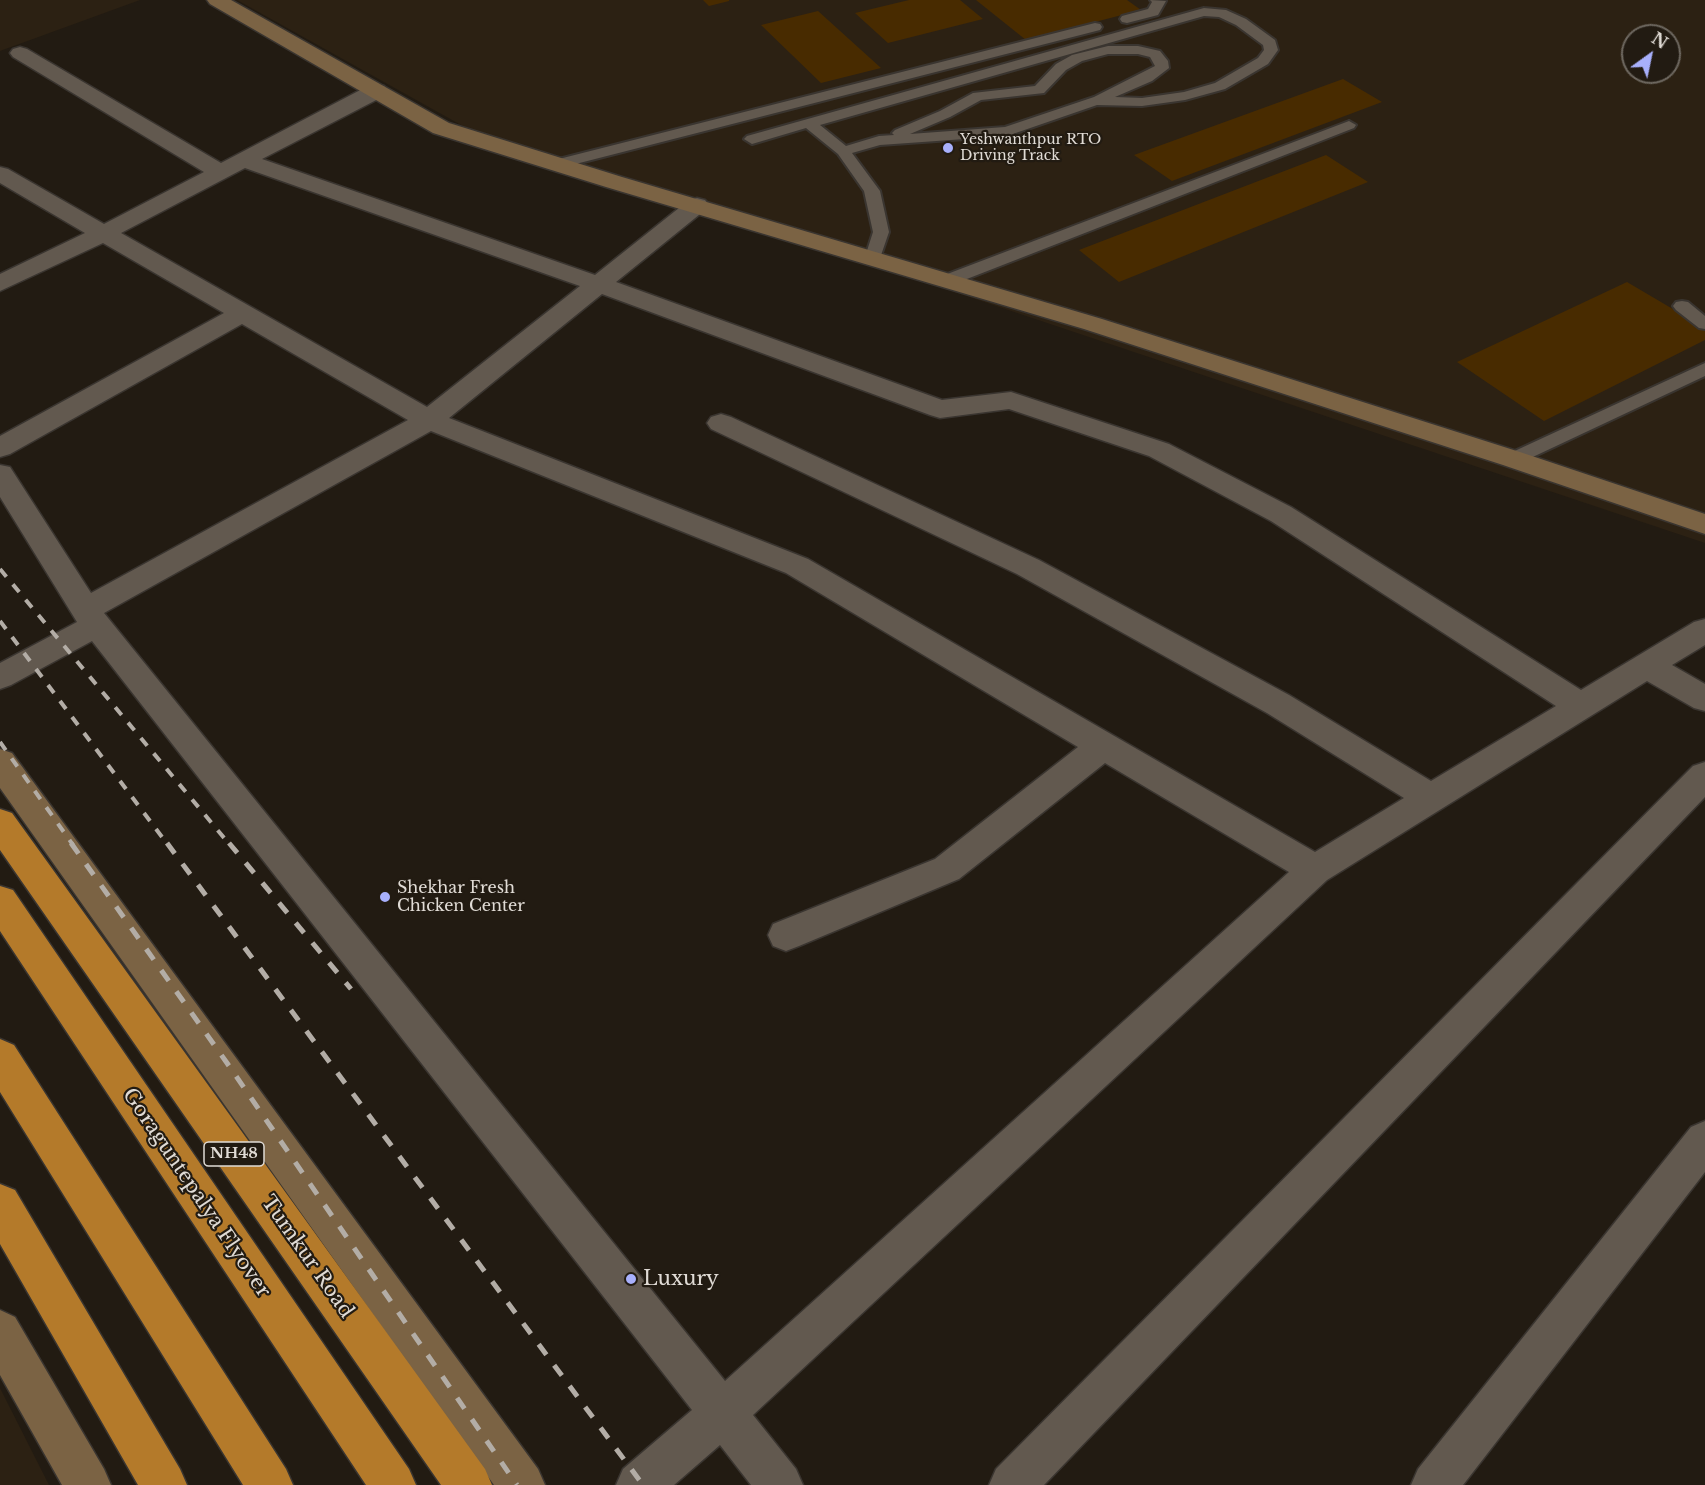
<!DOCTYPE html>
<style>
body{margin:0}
#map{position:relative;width:1705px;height:1485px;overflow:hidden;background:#221b12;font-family:"Libre Baskerville",serif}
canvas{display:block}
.north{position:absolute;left:1621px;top:24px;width:60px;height:60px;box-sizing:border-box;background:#221b12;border:2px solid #6e6860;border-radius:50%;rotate:33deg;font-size:16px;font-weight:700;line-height:24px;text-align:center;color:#e0dbd5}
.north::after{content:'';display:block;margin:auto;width:21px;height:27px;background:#a8b0fc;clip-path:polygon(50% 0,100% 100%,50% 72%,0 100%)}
</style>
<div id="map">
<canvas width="1705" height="1485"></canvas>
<div class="north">N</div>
</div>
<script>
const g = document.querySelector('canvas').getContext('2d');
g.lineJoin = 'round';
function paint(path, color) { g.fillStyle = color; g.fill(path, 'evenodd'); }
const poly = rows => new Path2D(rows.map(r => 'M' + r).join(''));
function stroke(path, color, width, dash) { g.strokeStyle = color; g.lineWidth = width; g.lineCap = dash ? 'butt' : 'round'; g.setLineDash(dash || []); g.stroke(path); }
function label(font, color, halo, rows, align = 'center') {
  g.font = font + ' "Libre Baskerville",serif'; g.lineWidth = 4.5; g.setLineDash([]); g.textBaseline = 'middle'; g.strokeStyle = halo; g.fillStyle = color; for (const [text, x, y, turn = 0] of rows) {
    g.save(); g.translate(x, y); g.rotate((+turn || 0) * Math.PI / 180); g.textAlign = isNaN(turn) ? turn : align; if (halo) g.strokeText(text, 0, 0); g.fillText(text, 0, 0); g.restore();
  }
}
paint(poly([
 [0,0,140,0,0,51],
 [237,0,1705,0,1705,543,470,130],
 [1633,36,1669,36,1669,72,1633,72],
 [0,1388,49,1485,0,1485]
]), '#2c2113');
paint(poly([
 [703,0,729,0,729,1,709,6],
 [909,0,960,0,983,19,888,43,855,13],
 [976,0,1127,0,1141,10,1026,40],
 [818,11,881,68,821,83,761,25],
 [1343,79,1382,102,1172,181,1134,155],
 [1326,155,1368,182,1119,282,1079,250],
 [1627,282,1705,328,1705,340,1544,421,1457,362]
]), '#482b00');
const lane = poly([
 [1150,0,1166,1,1158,15,1127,23,1122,22,1120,19,1122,16,1148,9,1152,2,1150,0],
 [1204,8,1226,10,1246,19,1275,40,1278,50,1268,64,1225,89,1185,100,1142,106,1097,105,1007,136,880,145,852,153,880,191,889,232,879,261,873,262,865,257,873,232,864,191,838,154,806,128,752,144,744,139,747,136,1204,8],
 [1204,16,1219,17,1236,25,1263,45,1264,50,1258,58,1215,83,1184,92,1142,98,1115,97,1152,81,1169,68,1168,61,1160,51,1138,46,1108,46,1072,55,1056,64,1035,86,973,93,940,111,895,130,892,133,894,135,879,136,846,146,820,125,1204,16],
 [1108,54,1138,54,1150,57,1155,66,1094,97,1005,127,910,134,950,117,981,100,1044,93,1066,70,1082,61,1108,54],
 [1095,23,1100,24,1102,27,1100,30,556,169,548,164,551,161,1095,23],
 [1349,121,1356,125,1354,128,954,284,948,285,940,280,942,276,1349,121],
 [1682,301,1688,302,1705,316,1705,329,1699,328,1676,310,1673,306,1676,302,1682,301],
 [1705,363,1705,376,1520,463,1513,465,1506,463,1503,459,1506,455,1705,363]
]);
const street = poly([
 [20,47,27,49,221,163,368,86,376,85,384,86,387,91,384,96,262,159,595,275,689,200,697,198,705,200,709,205,705,210,616,282,942,400,1011,392,1169,444,1291,507,1581,690,1694,622,1705,619,1705,645,1672,665,1705,684,1705,711,1694,708,1647,681,1327,880,753,1415,796,1469,803,1485,751,1485,720,1445,674,1485,616,1485,623,1469,692,1410,92,641,11,685,0,689,0,663,77,622,0,497,0,465,10,467,91,593,408,420,242,324,10,454,0,457,0,436,224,313,103,243,0,291,0,274,85,233,0,183,0,167,8,169,104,224,204,172,13,57,10,53,13,49,20,47],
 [245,168,580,286,427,407,121,233,245,168],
 [602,294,930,415,940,418,1009,409,1149,456,1271,521,1556,706,1431,781,1289,695,1039,560,731,417,721,414,711,417,707,423,711,429,1017,574,1267,713,1404,798,1315,852,808,559,449,418,602,294],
 [431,431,786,573,1078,747,935,859,773,924,768,935,773,946,786,951,799,946,959,879,1105,763,1289,872,725,1381,104,613,431,431],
 [1705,762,1705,797,1044,1485,989,1485,996,1469,1693,766,1705,762],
 [1705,1121,1705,1172,1463,1485,1411,1485,1418,1469,1691,1127,1705,1121]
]);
const secondary = poly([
 [207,0,231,0,449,123,622,177,1102,319,1523,453,1705,514,1705,534,1503,465,1084,329,606,187,433,133,210,4,207,0],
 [0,749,12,753,538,1469,545,1485,494,1485,0,788,0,749],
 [0,1310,15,1317,104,1469,111,1485,62,1485,0,1375,0,1310]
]);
const highway = poly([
 [0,809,12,813,485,1469,492,1485,441,1485,0,850,0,809],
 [0,886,13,890,409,1469,416,1485,366,1485,0,931,0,886],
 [0,1039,14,1045,286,1469,293,1485,243,1485,0,1092,0,1039],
 [0,1184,15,1190,180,1469,187,1485,138,1485,0,1244,0,1184]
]);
stroke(lane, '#3a3530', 4);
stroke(street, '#3a3530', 3);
stroke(secondary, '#3a3530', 3);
stroke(highway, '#3a3530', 3);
paint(lane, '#62594f');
paint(street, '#62594f');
paint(secondary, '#7b6344');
paint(highway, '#b47a2a');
stroke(poly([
 [0,569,230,845],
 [0,621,168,845],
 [0,742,73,845]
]), '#b3ada6', 4, [10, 10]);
stroke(poly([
 [71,843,227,1063,517,1485],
 [167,843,643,1485],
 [229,843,351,989]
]), '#b3ada6', 5, [13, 13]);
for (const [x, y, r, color] of [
 [948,148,6,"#a8b0fc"],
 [385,897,6,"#a8b0fc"],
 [631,1279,6,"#a8b0fc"]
]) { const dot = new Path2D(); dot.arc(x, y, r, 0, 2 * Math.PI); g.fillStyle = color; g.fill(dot); stroke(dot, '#221b12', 2); }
label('14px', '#e0dbd5', '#221b12', [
 ["Yeshwanthpur RTO",960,140],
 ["Driving Track",960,156]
], 'left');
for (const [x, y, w] of [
 [234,1154,60]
]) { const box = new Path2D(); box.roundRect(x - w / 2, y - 12, w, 24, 4.5); g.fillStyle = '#221b12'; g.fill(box); stroke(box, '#e0dbd5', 1.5); }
label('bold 15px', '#e0dbd5', null, [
 ["NH48",234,1154]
]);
label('16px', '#e0dbd5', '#221b12', [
 ["Shekhar Fresh",397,888],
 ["Chicken Center",397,906]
], 'left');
label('20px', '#e0dbd5', '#221b12', [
 ["Goraguntepalya Flyover",196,1193,56],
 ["Tumkur Road",307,1257,55]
]);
label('20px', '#e0dbd5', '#221b12', [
 ["Luxury",643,1279]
], 'left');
</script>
